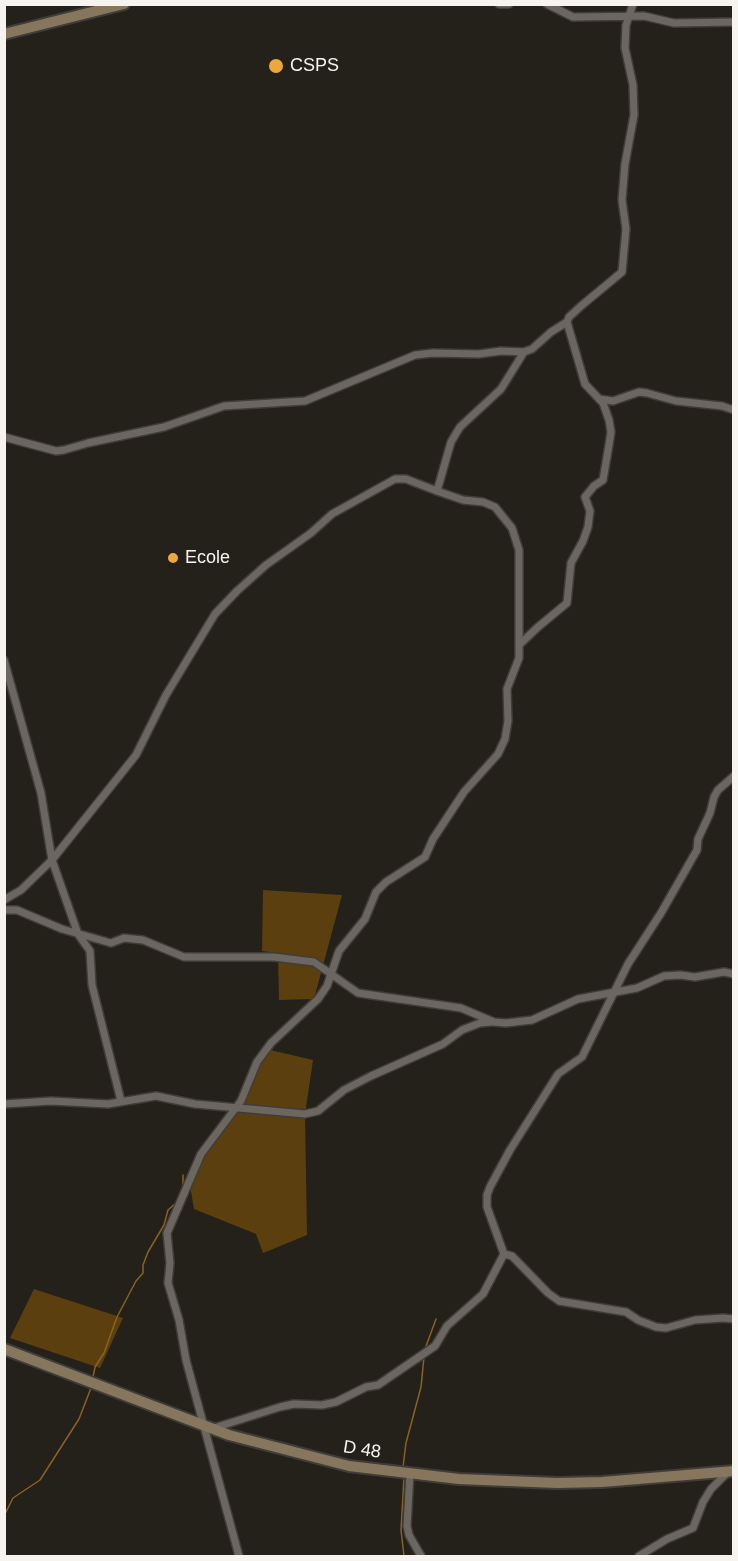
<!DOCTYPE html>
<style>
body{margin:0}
#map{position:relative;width:738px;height:1561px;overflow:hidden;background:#24201a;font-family:Helvetica,sans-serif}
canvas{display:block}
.frame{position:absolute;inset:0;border:6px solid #f7f4f0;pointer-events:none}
</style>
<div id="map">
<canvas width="738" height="1561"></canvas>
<div class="frame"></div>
</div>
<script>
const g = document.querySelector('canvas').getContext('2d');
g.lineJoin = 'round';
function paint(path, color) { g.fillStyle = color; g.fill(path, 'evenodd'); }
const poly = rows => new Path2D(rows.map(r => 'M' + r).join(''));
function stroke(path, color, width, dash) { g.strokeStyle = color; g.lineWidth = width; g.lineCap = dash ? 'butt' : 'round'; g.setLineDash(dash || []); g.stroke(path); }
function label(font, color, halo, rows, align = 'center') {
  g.font = font + ' Helvetica,sans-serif'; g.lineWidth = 5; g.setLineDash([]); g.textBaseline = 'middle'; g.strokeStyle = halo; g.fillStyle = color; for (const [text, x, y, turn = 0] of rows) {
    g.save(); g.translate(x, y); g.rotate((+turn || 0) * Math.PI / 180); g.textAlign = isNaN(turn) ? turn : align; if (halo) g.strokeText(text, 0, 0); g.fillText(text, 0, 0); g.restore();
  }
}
paint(poly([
 [263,890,342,895,314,999,279,1000,278,953,262,951],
 [266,1049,313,1060,305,1114,307,1235,263,1253,256,1234,194,1209,189,1180,201,1154,241,1101],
 [34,1289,123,1318,100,1368,10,1338]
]), '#5c3f0f');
stroke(poly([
 [183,1175,183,1185],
 [425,1349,436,1319],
 [93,1377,95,1367,104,1353,117,1317,136,1281,143,1273,143,1265,148,1252,164,1225,168,1210,176,1203],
 [403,1467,406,1443,421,1387,424,1357],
 [4,1516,13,1498,40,1480,79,1419,91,1388],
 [404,1556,401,1530,404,1477]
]), '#8a6223', 1.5);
const street = poly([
 [499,4,509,4],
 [547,4,573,17,644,16,674,23,734,22],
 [599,399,613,401,639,392,647,393,676,401,722,406,734,410],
 [4,437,56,451,64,450,88,443,164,427,224,406,305,401,415,355,433,353,479,354,501,351,524,352,532,349,551,332,567,322],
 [519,645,538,627,567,603,571,563,583,541,588,527,590,511,585,497,594,486,603,480,609,445,611,432,609,420,603,403,585,384,567,322,569,317,581,306,622,272,626,229,622,200,625,164,634,115,633,85,625,48,626,25,633,4],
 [4,660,41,793,52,860,78,934,90,951,92,985,121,1101],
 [4,900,21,890,52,860,136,755,166,695,215,614,237,591,266,565,311,533,332,514,395,479,406,479,437,491,451,442,460,427,501,389,524,352],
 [4,910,17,910,62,929,111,943,124,938,143,940,184,957,274,957,314,962,358,993,461,1008,494,1022,506,1023,532,1020,578,999,637,988,664,976,680,975,695,977,724,972,734,974],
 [4,1104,51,1101,108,1104,156,1096,195,1104,305,1114,318,1111,344,1090,371,1076,443,1044,462,1030,480,1023,491,1022],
 [504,1254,512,1256,548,1293,559,1301,626,1312,638,1320,656,1327,666,1328,695,1320,723,1318,734,1319],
 [214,1428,280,1407,294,1404,322,1405,336,1402,366,1387,378,1385,435,1346,447,1326,483,1294,504,1254,487,1207,487,1195,490,1187,510,1150,558,1074,582,1057,628,964,661,913,697,850,698,839,710,813,714,797,718,790,734,776],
 [410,1473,407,1526,409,1535,421,1556],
 [239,1556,186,1360,179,1320,168,1283,170,1263,167,1233,201,1154,241,1101,257,1062,271,1043,318,999,327,986,339,951,365,919,376,892,386,882,425,857,433,839,464,792,498,754,505,739,508,721,507,689,519,658,519,550,512,528,495,507,483,502,463,500,437,491],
 [639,1556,667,1539,693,1528,703,1502,711,1489,728,1472]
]);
const secondary = poly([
 [4,34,124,4],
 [4,1349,229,1435,349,1466,459,1479,557,1483,602,1482,734,1471]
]);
stroke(street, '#403d39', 10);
stroke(secondary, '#403d39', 14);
stroke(street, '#6b6660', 7);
stroke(secondary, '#87765e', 10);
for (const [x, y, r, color] of [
 [276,66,8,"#eda83b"],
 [173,558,6,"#eda83b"]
]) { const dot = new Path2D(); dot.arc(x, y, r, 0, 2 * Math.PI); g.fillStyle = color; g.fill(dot); stroke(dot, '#24201a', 2); }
label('18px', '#f7f4f0', '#24201a', [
 ["CSPS",290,66],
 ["Ecole",185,558]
], 'left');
label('18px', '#f7f4f0', '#24201a', [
 ["D 48",362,1450,9]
]);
</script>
